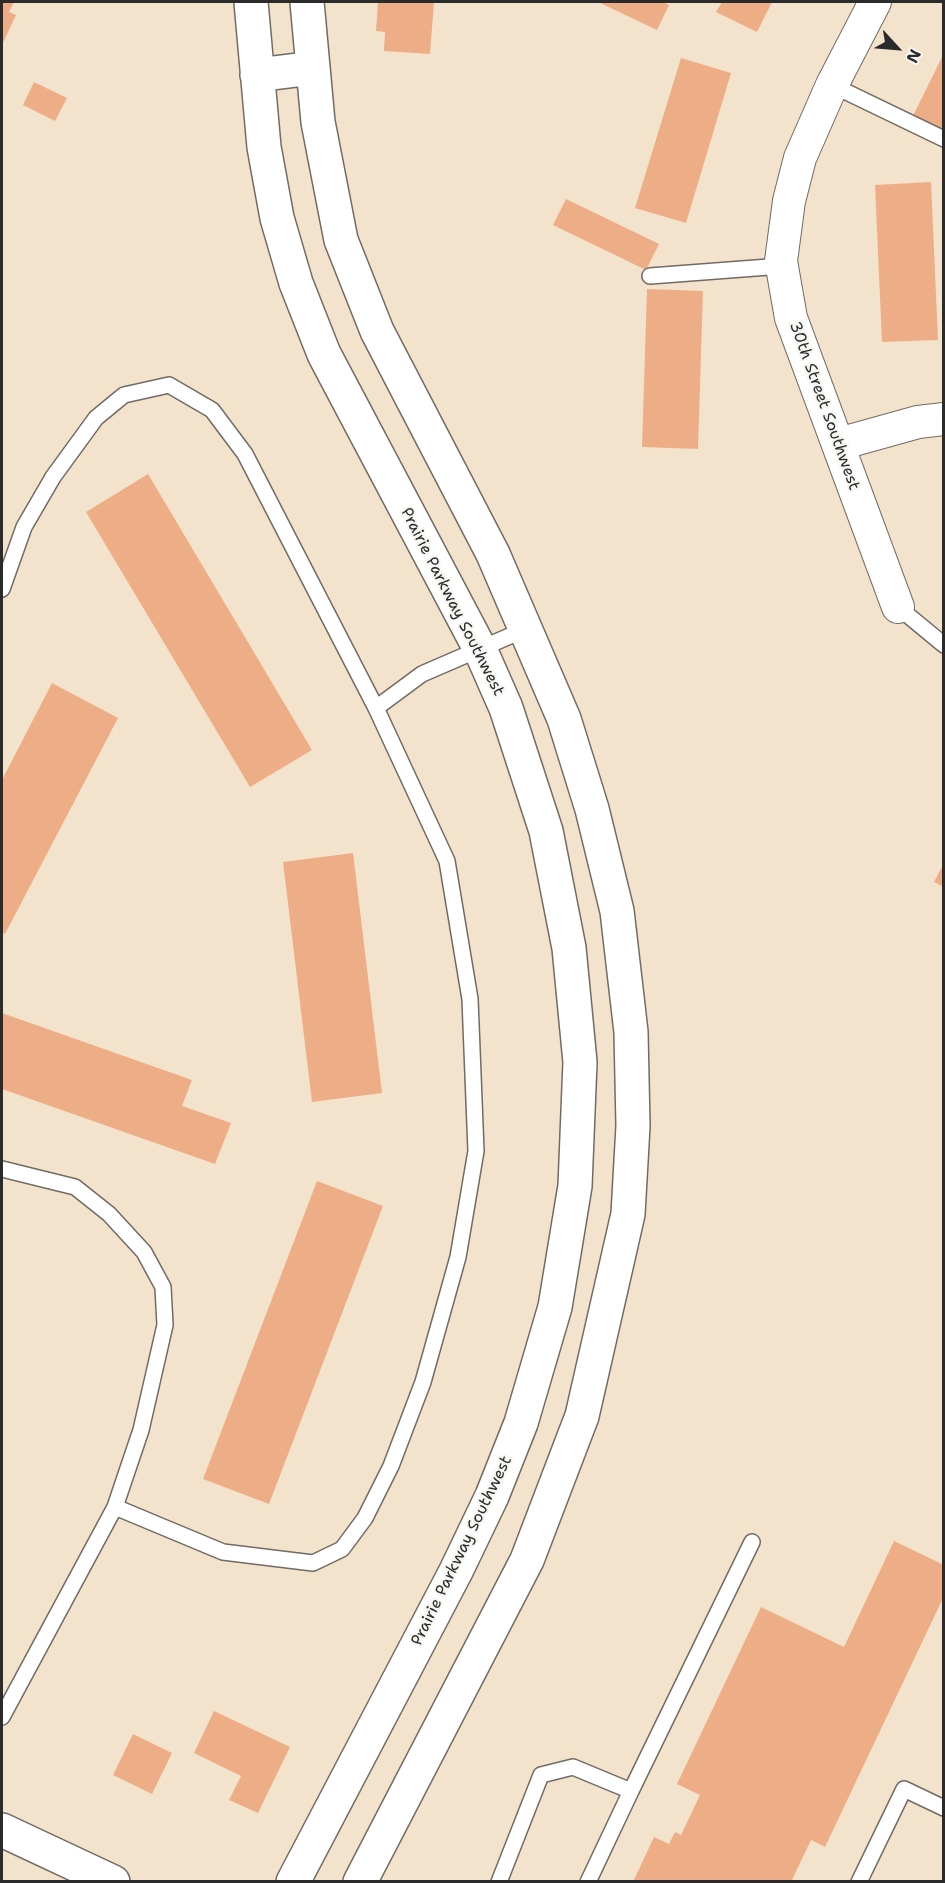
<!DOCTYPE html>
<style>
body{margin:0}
#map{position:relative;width:945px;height:1883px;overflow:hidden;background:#f3e3cc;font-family:"Shantell Sans",sans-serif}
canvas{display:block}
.frame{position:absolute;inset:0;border:3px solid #2b2b2b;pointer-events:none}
.north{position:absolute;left:867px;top:18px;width:60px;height:60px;-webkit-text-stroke:4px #f6f6f2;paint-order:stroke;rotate:116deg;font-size:16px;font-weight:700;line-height:24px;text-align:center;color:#2b2b2b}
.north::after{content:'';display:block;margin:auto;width:21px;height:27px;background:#2b2b2b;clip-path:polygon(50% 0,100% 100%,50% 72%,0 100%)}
</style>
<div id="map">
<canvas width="945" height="1883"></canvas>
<div class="frame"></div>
<div class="north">N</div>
</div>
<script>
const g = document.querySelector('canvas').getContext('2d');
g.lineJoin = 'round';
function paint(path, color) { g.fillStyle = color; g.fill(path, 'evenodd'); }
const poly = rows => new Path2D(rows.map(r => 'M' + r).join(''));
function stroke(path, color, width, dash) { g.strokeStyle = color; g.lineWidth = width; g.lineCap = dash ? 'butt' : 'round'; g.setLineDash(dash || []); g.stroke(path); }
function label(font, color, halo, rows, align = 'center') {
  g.font = font + ' "Shantell Sans",sans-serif'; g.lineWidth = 4.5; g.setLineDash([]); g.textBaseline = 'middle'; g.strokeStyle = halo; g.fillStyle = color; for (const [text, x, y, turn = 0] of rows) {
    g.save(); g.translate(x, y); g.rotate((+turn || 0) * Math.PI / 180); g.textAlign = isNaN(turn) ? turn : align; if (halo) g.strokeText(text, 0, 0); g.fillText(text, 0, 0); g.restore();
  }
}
paint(poly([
 [2,2,14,2,9,12,16,15,2,45],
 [378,2,434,2,430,54,384,51,385,32,376,31],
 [598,2,662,2,669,5,657,30],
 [722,2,772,2,757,32,716,12],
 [944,53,944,133,912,118],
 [681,58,731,73,686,223,635,208],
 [34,82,67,98,55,121,23,105],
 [931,182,938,340,882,342,875,185],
 [566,199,659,244,646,270,553,225],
 [647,289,703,291,698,449,642,447],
 [148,474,312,750,250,787,86,512],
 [52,683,118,718,5,934,2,932,2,780],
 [353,853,382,1093,312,1102,283,862],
 [944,863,944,887,934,882],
 [2,1013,192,1080,182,1106,231,1123,215,1164,2,1089],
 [317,1181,383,1206,269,1504,203,1479],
 [894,1541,944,1565,944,1596,825,1847,811,1840,791,1882,633,1882,654,1837,669,1844,675,1832,681,1835,700,1795,677,1784,761,1607,844,1647],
 [214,1711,290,1747,258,1813,229,1800,241,1776,194,1753],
 [133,1734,172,1753,152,1794,113,1775]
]), '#edae87');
const service = poly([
 [832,85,944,139],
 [650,276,782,266],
 [2,589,24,527,53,477,96,418,124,395,169,385,212,410,245,454,376,708,422,674,526,629],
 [898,607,944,645],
 [2,1169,75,1187,109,1214,144,1252,163,1287,165,1325,141,1430,115,1507,2,1717],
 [115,1507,223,1552,313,1563,342,1549,365,1518,391,1466,423,1382,458,1257,476,1151,470,999,447,861,376,708],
 [499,1882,541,1775,573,1767,631,1791,752,1542],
 [588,1882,631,1791],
 [859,1882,904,1789,944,1808]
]);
const minor = poly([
 [875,2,832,85,800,158,789,201,781,261,791,318,898,607],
 [839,444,918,422,944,419]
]);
const tertiary = poly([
 [251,2,264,147,277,218,296,283,324,354,480,649,506,708,546,831,569,948,580,1062,575,1186,555,1307,521,1423,492,1496,456,1571,293,1882],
 [307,2,318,122,341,240,377,331,493,554,564,719,592,809,617,911,631,1032,633,1126,628,1214,582,1416,527,1560,360,1882],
 [257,75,313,68],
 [2,1830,113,1882]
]);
stroke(service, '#716b63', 18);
stroke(minor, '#716b63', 34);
stroke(tertiary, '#716b63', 36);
stroke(service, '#fff', 15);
stroke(minor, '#fff', 32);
stroke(tertiary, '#fff', 33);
label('16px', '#2b2b2b', '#f6f6f2', [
 ["30th Street Southwest",824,406,70],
 ["Prairie Parkway Southwest",452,602,63],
 ["Prairie Parkway Southwest",462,1551,-64]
]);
</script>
